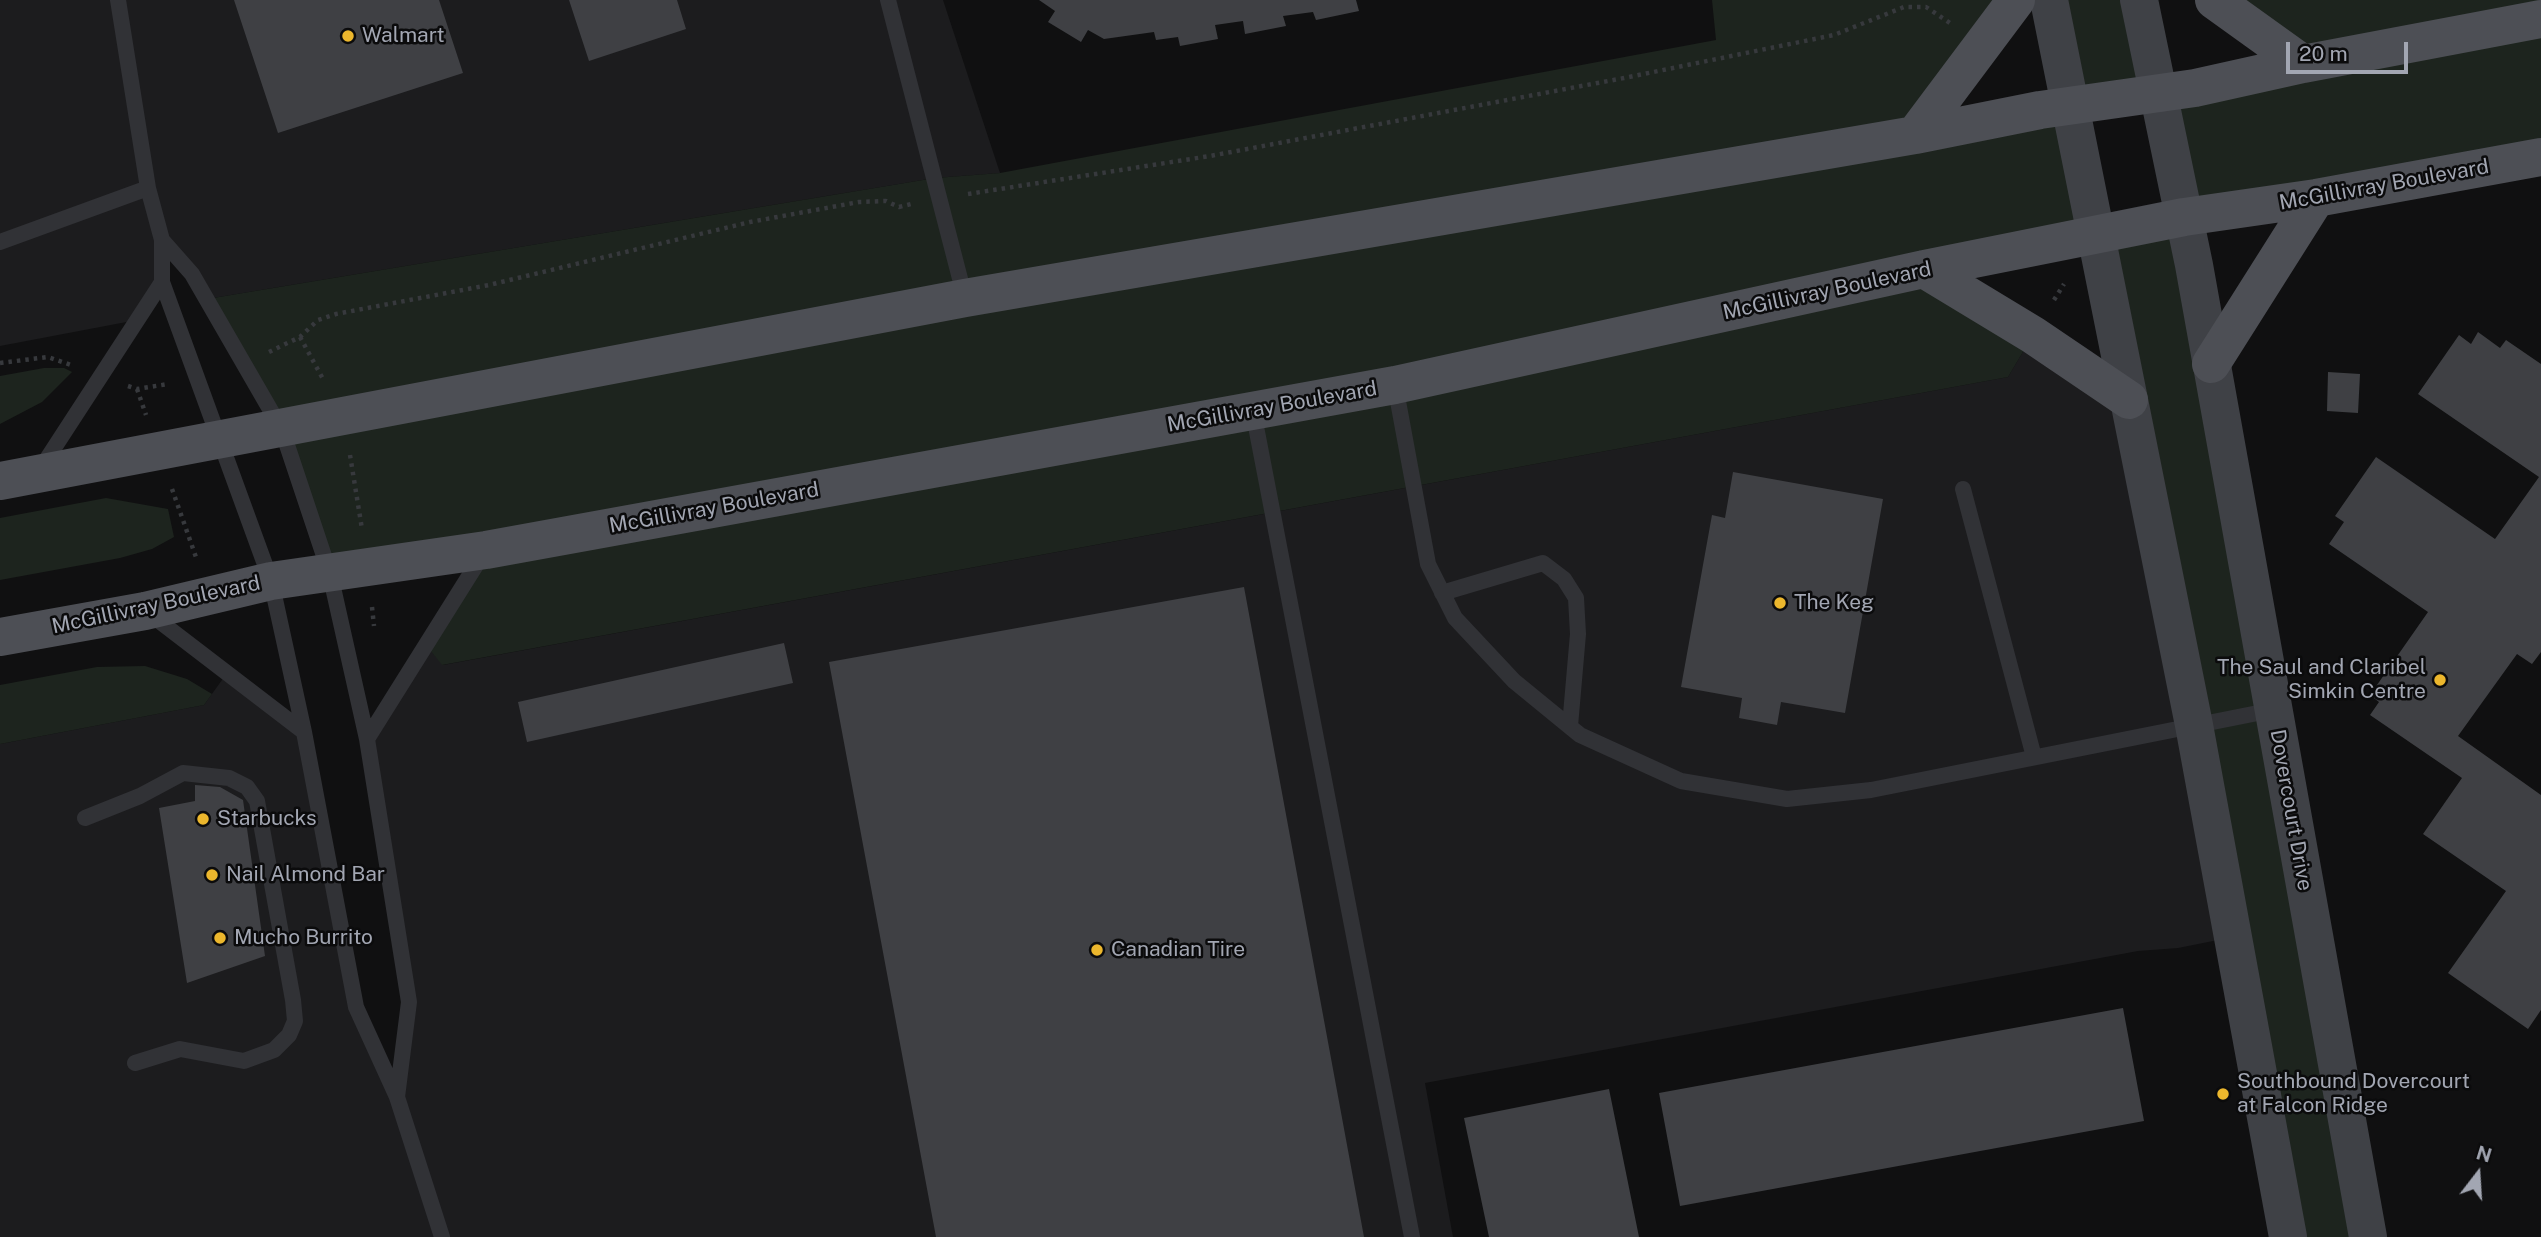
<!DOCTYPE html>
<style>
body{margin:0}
#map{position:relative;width:2541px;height:1237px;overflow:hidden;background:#101011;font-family:"Public Sans",sans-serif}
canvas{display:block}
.north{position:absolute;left:2443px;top:1139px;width:70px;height:70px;-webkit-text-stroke:5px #0b0b0c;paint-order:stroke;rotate:17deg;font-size:19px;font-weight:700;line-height:28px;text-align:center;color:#a2a6b2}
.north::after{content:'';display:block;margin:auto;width:24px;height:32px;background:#a2a6b2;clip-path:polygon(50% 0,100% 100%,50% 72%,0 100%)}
.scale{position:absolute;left:2286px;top:42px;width:122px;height:32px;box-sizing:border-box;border:4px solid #a2a6b2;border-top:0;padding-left:9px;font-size:21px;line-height:24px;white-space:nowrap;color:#a2a6b2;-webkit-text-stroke:5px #0b0b0c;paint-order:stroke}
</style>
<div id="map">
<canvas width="2541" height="1237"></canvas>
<div class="north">N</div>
<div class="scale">20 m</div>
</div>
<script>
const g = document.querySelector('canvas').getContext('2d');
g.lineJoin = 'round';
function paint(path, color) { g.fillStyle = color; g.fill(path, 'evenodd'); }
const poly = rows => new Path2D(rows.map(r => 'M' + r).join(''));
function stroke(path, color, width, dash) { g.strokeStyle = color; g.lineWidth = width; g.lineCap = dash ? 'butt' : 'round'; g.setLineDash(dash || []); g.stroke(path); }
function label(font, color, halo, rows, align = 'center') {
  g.font = font + ' "Public Sans",sans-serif'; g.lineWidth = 5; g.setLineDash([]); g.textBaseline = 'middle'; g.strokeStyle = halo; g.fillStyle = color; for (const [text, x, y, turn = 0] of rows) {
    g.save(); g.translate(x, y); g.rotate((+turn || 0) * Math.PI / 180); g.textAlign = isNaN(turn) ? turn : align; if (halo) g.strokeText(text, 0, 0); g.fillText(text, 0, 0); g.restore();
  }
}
paint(poly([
 [0,0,943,0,1000,173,935,178,207,299,162,241,162,282,137,320,0,346],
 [2033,335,2129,400,2233,937,2178,948,2138,951,1425,1083,1453,1237,0,1237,0,744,204,705,227,673,304,732,356,1007,396,1096,409,1002,367,739,426,645,443,665,2008,377]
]), '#1c1c1e');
paint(poly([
 [1712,0,2016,0,1916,133,2069,107,2049,0,2139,0,2160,94,2302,64,2214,0,2541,0,2541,157,2184,217,2368,1237,2288,1237,2096,235,1925,269,2033,335,2008,377,442,665,426,645,485,550,330,574,282,430,207,299,935,178,1000,173,1716,40],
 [2160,94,2184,217,2097,235,2070,107],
 [44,368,64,368,72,372,42,402,0,424,0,376],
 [106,498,168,509,174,537,152,549,120,558,0,580,0,518],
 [145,666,187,679,212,694,204,705,0,744,0,685,97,667]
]), '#1d241e');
paint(poly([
 [234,0,439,0,463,73,278,133],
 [569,0,677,0,686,29,589,61],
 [1039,0,1356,0,1359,11,1316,20,1313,12,1283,16,1286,26,1245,34,1243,21,1215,25,1218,39,1180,46,1178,37,1156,40,1154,32,1104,39,1088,30,1081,42,1048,22,1055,11],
 [2478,332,2500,348,2506,340,2541,364,2541,652,2532,664,2517,654,2458,736,2541,795,2541,1010,2528,1029,2448,973,2506,891,2423,834,2462,778,2370,715,2379,702,2370,695,2428,612,2329,544,2344,522,2335,516,2376,457,2495,539,2539,477,2418,394,2459,335,2471,344],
 [2328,372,2360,374,2358,413,2327,411],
 [1733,472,1883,499,1845,713,1781,702,1777,725,1739,718,1742,698,1681,687,1712,515,1725,518],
 [1244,587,1364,1237,936,1237,829,662],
 [784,643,793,683,527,742,518,702],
 [195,785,220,787,243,800,265,956,187,983,159,808,195,801],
 [2123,1008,2144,1121,1680,1206,1659,1093],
 [1609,1089,1639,1237,1489,1237,1464,1118]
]), '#3f4044');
stroke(poly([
 [968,194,1210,156,1624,78,1834,35,1904,7,1926,7,1950,23],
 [2054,300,2064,284],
 [300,337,323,379],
 [269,352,300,337,318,320,336,314,489,285,750,222,859,202,886,201,899,207,911,204],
 [0,363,48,357,74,366],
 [128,386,137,389,168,384],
 [137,389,146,415],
 [350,455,362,529],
 [172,489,197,560],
 [372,607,374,626]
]), '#37393d', 4.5, [3.5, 5]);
stroke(poly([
 [118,0,148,188,162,240,162,282,271,581,304,732,356,1007,397,1097,442,1237],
 [888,0,965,298],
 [162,240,192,274,282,430,330,574,367,739,409,1002,397,1097],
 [0,242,148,188],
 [1395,385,1428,564,1455,618,1514,681,1580,735,1681,781,1787,799,1871,790,2273,710],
 [1253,411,1412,1237],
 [41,468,162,282],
 [1963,489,2034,757],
 [1442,593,1543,563,1564,579,1576,598,1578,634,1570,726],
 [150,614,304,732],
 [367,739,483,554],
 [85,818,140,796,183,773,229,778,247,787,257,801,293,1000,295,1021,289,1035,274,1050,244,1061,180,1049,135,1063]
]), '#313236', 16);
stroke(poly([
 [2049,0,2194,725,2288,1237],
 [2139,0,2194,265,2368,1237]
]), '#3f4146', 38);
stroke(poly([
 [2214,0,2303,64],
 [1915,135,2016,0],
 [1924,269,2033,335,2129,400],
 [2211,364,2316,198],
 [0,481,965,298,1915,135,2040,110,2195,88,2303,64,2541,19],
 [0,637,145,611,271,581,486,550,1395,385,1924,269,2184,217,2316,198,2541,157]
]), '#4d4f55', 38);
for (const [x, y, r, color] of [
 [348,36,7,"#ecb72d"],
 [1780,603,7,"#ecb72d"],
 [2440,680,7,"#ecb72d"],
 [203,819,7,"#ecb72d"],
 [212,875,7,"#ecb72d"],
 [220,938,7,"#ecb72d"],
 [1097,950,7,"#ecb72d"],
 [2223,1094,7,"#ecb72d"]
]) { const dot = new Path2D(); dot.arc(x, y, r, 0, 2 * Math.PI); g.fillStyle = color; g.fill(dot); stroke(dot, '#0b0b0c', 2.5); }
label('21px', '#a2a6b2', '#0b0b0c', [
 ["Walmart",362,36],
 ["The Keg",1794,603],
 ["The Saul and Claribel",2426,668,"right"],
 ["Simkin Centre",2426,692,"right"],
 ["Starbucks",217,819],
 ["Nail Almond Bar",226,875],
 ["Mucho Burrito",234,938],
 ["Canadian Tire",1111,950],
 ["Southbound Dovercourt",2237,1082],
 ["at Falcon Ridge",2237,1106]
], 'left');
label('21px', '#a2a6b2', '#0b0b0c', [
 ["McGillivray Boulevard",2384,185,-10],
 ["McGillivray Boulevard",1827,291,-12],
 ["McGillivray Boulevard",1272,407,-10],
 ["McGillivray Boulevard",714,508,-10],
 ["McGillivray Boulevard",156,605,-12],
 ["Dovercourt Drive",2291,810,80]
]);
</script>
